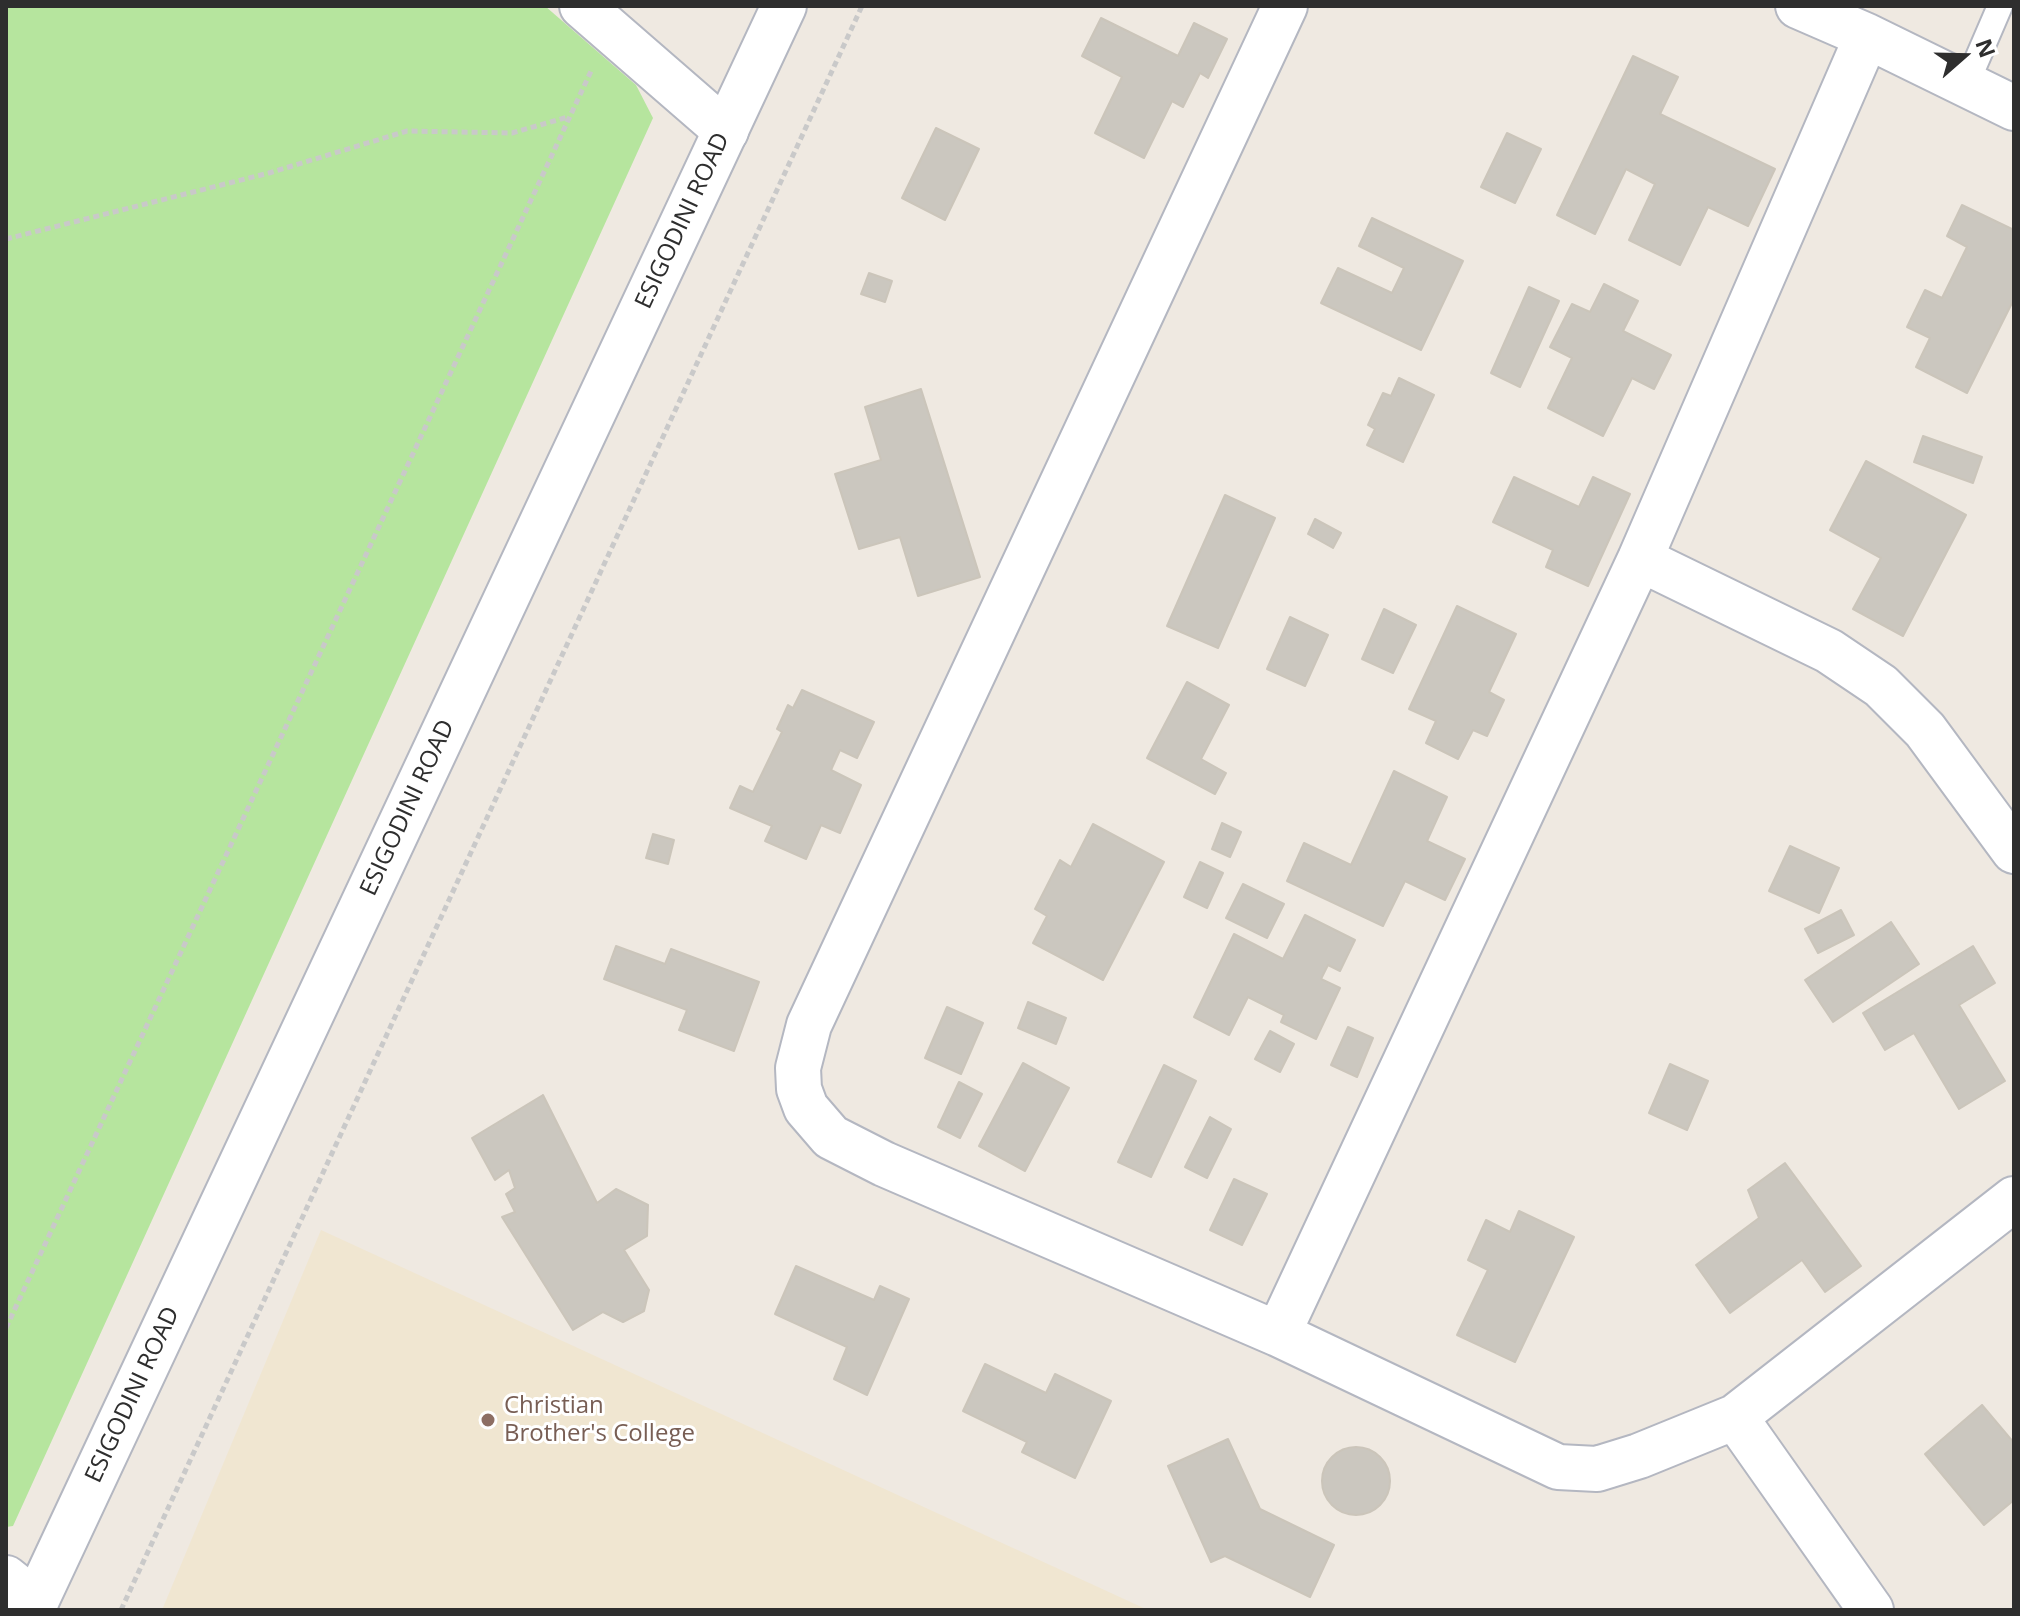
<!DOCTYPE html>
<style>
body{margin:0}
#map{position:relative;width:2020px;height:1616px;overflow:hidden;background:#efe9e1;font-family:"Open Sans",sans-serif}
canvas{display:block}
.frame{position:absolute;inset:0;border:8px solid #2e2e2e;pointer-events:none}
.north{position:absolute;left:1924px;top:16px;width:80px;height:80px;-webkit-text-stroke:6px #fff;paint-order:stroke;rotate:70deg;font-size:22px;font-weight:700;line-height:32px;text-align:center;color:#2e2e2e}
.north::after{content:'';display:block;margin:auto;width:28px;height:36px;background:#2e2e2e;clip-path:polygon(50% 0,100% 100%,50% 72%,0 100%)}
</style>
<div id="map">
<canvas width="2020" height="1616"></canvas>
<div class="frame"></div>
<div class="north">N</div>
</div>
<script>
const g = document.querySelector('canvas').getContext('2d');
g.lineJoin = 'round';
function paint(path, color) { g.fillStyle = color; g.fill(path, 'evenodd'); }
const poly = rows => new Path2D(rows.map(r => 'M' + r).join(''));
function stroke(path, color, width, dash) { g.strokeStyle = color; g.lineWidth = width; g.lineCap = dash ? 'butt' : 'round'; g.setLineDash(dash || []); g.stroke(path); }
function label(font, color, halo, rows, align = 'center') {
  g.font = font + ' "Open Sans",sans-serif'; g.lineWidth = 6; g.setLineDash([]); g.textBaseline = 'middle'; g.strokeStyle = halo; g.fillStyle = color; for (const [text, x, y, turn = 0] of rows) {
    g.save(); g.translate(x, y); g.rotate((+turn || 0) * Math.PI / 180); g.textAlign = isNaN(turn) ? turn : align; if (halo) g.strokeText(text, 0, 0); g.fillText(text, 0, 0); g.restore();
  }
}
paint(poly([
 [321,1230,1148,1610,162,1610]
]), '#f0e6d1');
paint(poly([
 [6,6,545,6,636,85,653,118,13,1526,6,1527]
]), '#b6e59e');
const building = poly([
 [1101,18,1178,56,1194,23,1227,39,1208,78,1200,73,1183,107,1172,101,1144,158,1095,133,1122,77,1082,56,1101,18],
 [1633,56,1678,77,1660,114,1775,169,1748,226,1708,207,1680,265,1629,240,1655,184,1626,169,1595,234,1557,215,1633,56],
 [936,128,979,149,945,220,902,198,936,128],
 [1507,133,1541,149,1515,203,1481,187,1507,133],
 [1962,205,2014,230,2014,299,1967,393,1916,367,1930,338,1907,327,1925,290,1942,298,1967,247,1947,236,1962,205],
 [1372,218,1463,261,1421,350,1321,303,1338,268,1392,293,1404,268,1359,246,1372,218],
 [869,273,892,281,885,302,861,294,869,273],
 [1604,284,1638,301,1623,331,1671,355,1654,389,1632,378,1603,436,1548,408,1572,358,1550,347,1572,304,1590,312,1604,284],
 [1529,287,1559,301,1520,387,1491,373,1529,287],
 [1399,378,1434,395,1403,462,1367,445,1375,429,1368,425,1383,393,1391,396,1399,378],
 [921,389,980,577,918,596,900,537,859,549,835,474,881,460,865,407,921,389],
 [1923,436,1982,457,1973,483,1914,462,1923,436],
 [1866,461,1966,515,1903,636,1853,609,1881,558,1830,530,1866,461],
 [1514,477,1579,507,1593,477,1630,494,1588,586,1546,567,1553,550,1493,522,1514,477],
 [1225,495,1275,518,1218,648,1167,626,1225,495],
 [1315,519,1341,533,1333,548,1308,534,1315,519],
 [1457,606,1516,634,1489,692,1504,700,1487,736,1473,730,1458,759,1426,743,1436,721,1409,709,1457,606],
 [1384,609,1416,625,1393,673,1362,659,1384,609],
 [1290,617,1328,635,1305,686,1267,669,1290,617],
 [1187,682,1229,705,1201,759,1226,773,1215,794,1147,758,1187,682],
 [802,690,874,722,857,758,840,750,831,770,861,785,840,833,821,825,806,859,765,841,772,826,730,808,740,786,753,792,782,732,777,729,788,705,793,708,802,690],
 [1394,771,1447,797,1427,841,1465,859,1445,900,1405,881,1383,926,1287,881,1304,843,1351,865,1394,771],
 [1222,823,1241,832,1230,857,1212,849,1222,823],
 [1093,824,1164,862,1103,980,1033,943,1047,916,1035,909,1060,860,1071,867,1093,824],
 [653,834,674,840,668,864,646,858,653,834],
 [1790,846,1839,868,1819,913,1769,891,1790,846],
 [1200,862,1223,873,1207,908,1184,897,1200,862],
 [1243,884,1284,904,1267,938,1226,918,1243,884],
 [1841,910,1854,935,1818,953,1805,929,1841,910],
 [1305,915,1355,940,1340,971,1328,965,1321,979,1340,988,1316,1039,1281,1022,1284,1015,1248,997,1229,1035,1194,1017,1234,934,1283,959,1305,915],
 [1891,922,1919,964,1833,1022,1805,980,1891,922],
 [616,946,665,964,671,949,759,982,734,1051,679,1030,687,1010,604,979,616,946],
 [1973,946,1995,983,1959,1005,2005,1081,1959,1109,1914,1033,1885,1050,1863,1013,1973,946],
 [1028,1002,1066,1018,1056,1044,1018,1028,1028,1002],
 [947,1007,983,1023,961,1074,925,1058,947,1007],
 [1348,1027,1373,1038,1357,1077,1331,1065,1348,1027],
 [1270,1031,1294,1044,1280,1072,1255,1059,1270,1031],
 [1023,1063,1069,1088,1025,1171,979,1146,1023,1063],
 [1670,1064,1708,1081,1687,1130,1649,1113,1670,1064],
 [1164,1065,1196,1081,1151,1177,1118,1162,1164,1065],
 [959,1082,982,1094,960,1138,938,1127,959,1082],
 [543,1095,597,1203,616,1189,648,1205,647,1236,624,1250,649,1290,644,1311,623,1322,603,1312,573,1330,502,1217,515,1212,506,1194,515,1188,509,1170,495,1180,472,1138,543,1095],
 [1210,1117,1231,1129,1207,1178,1185,1167,1210,1117],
 [1785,1163,1861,1266,1825,1292,1802,1260,1730,1313,1696,1265,1759,1218,1748,1190,1785,1163],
 [1234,1179,1267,1194,1242,1245,1210,1230,1234,1179],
 [1519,1211,1574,1237,1515,1362,1457,1335,1488,1270,1468,1260,1486,1220,1510,1232,1519,1211],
 [796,1266,874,1300,880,1286,909,1299,867,1395,834,1379,847,1347,775,1314,796,1266],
 [985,1364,1046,1393,1055,1374,1111,1401,1075,1478,1022,1452,1027,1442,963,1411,985,1364],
 [1982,1405,2014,1443,2014,1500,1984,1525,1925,1454,1982,1405],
 [1228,1439,1260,1509,1334,1545,1310,1597,1225,1556,1211,1562,1168,1466,1228,1439],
 '1322 1481a34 34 0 1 1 68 0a34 34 0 1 1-68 0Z'
]);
paint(building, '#cbc7bf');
stroke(building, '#cbc5ba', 2);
const service = poly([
 [1966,85,2000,6]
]);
const minor = poly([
 [582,6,726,131],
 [1285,6,809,1025,798,1068,799,1089,806,1108,831,1137,884,1164,1278,1334,1558,1467,1597,1469,1639,1456,1735,1417,2014,1199],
 [1798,6,1867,36,2014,108],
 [1640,559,1829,651,1881,686,1925,730,2014,851],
 [1278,1334,1640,559,1867,36],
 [1735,1417,1871,1610],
 [6,1578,36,1602]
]);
const secondary = poly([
 [32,1610,784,6]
]);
stroke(service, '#b4b7c1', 28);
stroke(minor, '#b4b7c1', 48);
stroke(secondary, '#b4b7c1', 48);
stroke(poly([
 [6,239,269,173,407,131,512,133,568,117],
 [6,1328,592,69],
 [121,1610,862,6]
]), '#c9c9c9', 5, [6, 4]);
stroke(service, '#fff', 24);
stroke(minor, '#fff', 44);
stroke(secondary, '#fff', 44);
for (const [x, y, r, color] of [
 [488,1420,8,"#8d6e63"]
]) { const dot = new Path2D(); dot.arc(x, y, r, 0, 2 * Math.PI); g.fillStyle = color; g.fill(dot); stroke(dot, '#fff', 3); }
label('24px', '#2e2e2e', '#fff', [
 ["ESIGODINI ROAD",683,221,-65],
 ["ESIGODINI ROAD",408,808,-65],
 ["ESIGODINI ROAD",133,1395,-65]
]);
label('24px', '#785e54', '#fff', [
 ["Christian",504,1406],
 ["Brother's College",504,1434]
], 'left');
</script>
